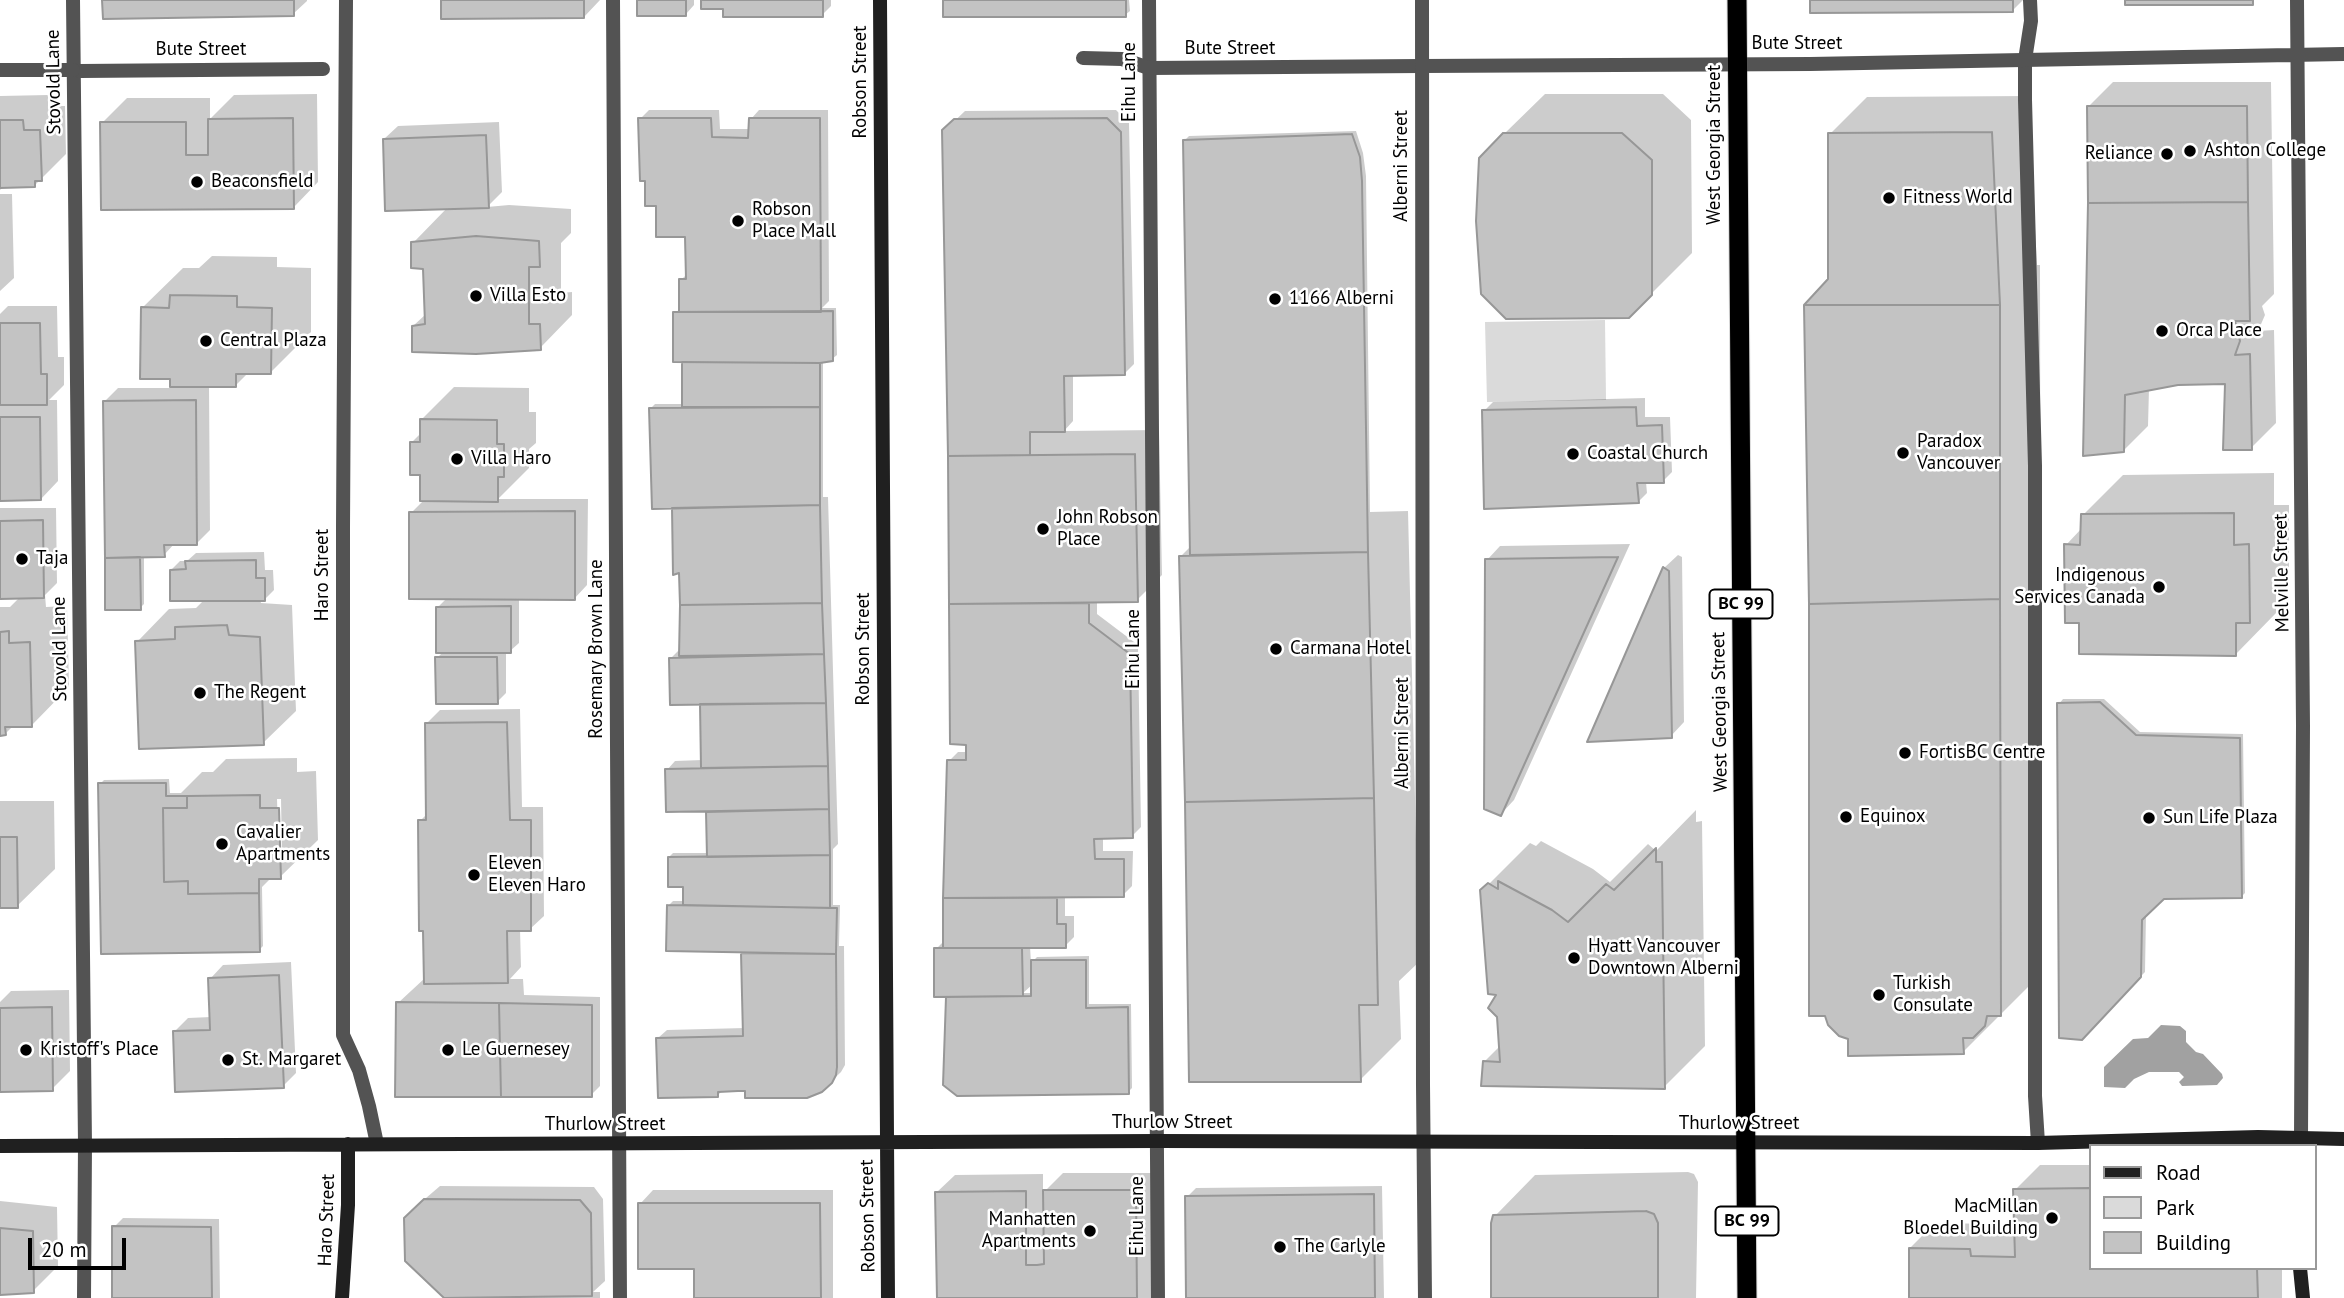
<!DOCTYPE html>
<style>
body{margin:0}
#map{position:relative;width:2344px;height:1298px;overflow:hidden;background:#fff;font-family:"PT Sans",sans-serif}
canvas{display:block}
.legend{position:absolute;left:2089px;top:1144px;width:228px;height:126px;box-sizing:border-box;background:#fff;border:2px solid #999;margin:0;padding:9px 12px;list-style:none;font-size:21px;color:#000}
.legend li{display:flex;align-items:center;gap:14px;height:35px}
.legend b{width:35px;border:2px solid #999}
.scale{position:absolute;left:28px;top:1238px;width:98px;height:32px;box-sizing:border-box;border:4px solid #000;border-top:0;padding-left:9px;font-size:21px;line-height:24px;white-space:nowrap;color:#000;-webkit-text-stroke:5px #fff;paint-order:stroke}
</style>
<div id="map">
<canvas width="2344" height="1298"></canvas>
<ul class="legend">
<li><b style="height:9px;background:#202020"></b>Road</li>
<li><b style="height:19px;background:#dadada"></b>Park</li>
<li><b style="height:19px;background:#c3c3c3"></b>Building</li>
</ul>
<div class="scale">20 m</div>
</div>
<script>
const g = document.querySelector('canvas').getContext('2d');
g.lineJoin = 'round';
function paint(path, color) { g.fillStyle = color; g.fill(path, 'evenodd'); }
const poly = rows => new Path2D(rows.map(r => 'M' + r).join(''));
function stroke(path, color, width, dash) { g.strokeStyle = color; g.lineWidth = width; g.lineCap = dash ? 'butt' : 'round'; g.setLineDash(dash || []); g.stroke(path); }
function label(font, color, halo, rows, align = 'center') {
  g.font = font + ' "PT Sans",sans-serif'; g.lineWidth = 5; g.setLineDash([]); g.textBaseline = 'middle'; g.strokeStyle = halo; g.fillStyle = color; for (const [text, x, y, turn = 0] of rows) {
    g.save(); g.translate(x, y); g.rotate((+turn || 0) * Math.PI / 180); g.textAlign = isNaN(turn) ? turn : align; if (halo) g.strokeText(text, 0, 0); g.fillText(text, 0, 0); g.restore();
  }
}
paint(poly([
 [1605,320,1606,400,1487,402,1485,322]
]), '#dadada');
paint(poly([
 [2161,1025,2180,1026,2186,1031,2186,1042,2196,1052,2203,1054,2222,1074,2223,1078,2217,1085,2182,1086,2179,1082,2184,1077,2179,1072,2149,1072,2134,1079,2125,1088,2104,1087,2104,1067,2133,1039,2148,1038]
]), '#a1a1a1');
paint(poly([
 [104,0,307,0,307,1,293,14],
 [443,0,600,0,584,17],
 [639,0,694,0,694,5,686,14],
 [703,0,831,0,831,6,822,15,725,7],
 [944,0,1129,0,1130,11,1125,15],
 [1812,0,2023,0,2013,10],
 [2113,82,2271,82,2274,294,2262,306,2265,315,2258,331,2274,330,2276,423,2251,448,2226,382,2177,383,2149,389,2148,426,2123,451,2090,203,2088,107],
 [317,94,318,182,294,207,102,123,127,98,210,98,210,119,234,95],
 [1545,94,1663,94,1691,120,1692,253,1628,317,1504,134],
 [48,95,48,106,65,106,66,154,34,186,4,186,0,190,0,96],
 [2028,96,2037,265,2040,265,2041,974,1963,1052,1830,280,1830,134,1867,97],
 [649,110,719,110,720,129,750,129,751,119,759,110,828,110,829,301,822,308,836,308,837,355,832,359,823,360,823,497,828,497,838,844,833,849,833,905,840,905,839,946,844,946,845,1065,841,1072,821,1091,723,1090,718,1095,658,1038,667,1030,745,1028,743,953,746,951,669,905,673,901,685,901,685,886,669,857,673,853,709,853,708,810,667,770,675,761,702,760,701,702,671,658,680,649,681,571,674,509,651,408,655,404,684,404,684,361,674,313,681,309,681,280,687,274,687,235,657,204,640,119],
 [1116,110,1129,123,1134,364,1125,373,1073,374,1073,421,1064,431,1159,430,1162,575,1137,600,1097,601,1097,614,1138,645,1141,827,1132,836,1103,837,1103,851,1133,851,1132,886,1123,895,1065,896,1065,916,1074,916,1074,937,1065,946,1030,946,1031,963,1037,957,1089,956,1089,1004,1131,1004,1132,1088,1128,1092,945,1084,947,995,936,949,945,940,949,761,958,752,968,752,967,743,952,743,950,456,944,131,965,111],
 [1033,984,1033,993,1023,993],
 [499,122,502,192,487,207,509,205,571,209,571,233,561,243,561,293,572,292,572,315,540,348,413,326,426,314,424,267,413,243,448,207,384,139,398,126],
 [1356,131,1363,153,1366,176,1370,512,1408,511,1419,962,1399,981,1401,1039,1360,1080,1180,557,1192,545,1185,140,1189,136],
 [0,194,12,194,14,278,0,291],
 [212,256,277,257,277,267,311,268,311,332,270,373,249,372,235,386,209,385,210,530,197,543,175,543,164,555,144,555,144,604,140,608,105,401,118,388,172,388,172,378,142,308,183,268,199,268],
 [8,306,57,306,58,357,64,357,64,385,49,400,57,400,58,481,41,499,0,499,0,314],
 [454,387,529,388,529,412,536,412,536,443,529,449,529,468,498,499,588,499,587,585,574,599,519,598,519,643,510,651,506,651,506,693,497,702,437,658,443,652,437,608,447,598,411,513,425,499,422,473,412,442,421,433,422,419],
 [1645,398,1645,417,1670,417,1672,472,1663,481,1646,482,1647,493,1638,502,1484,411,1493,402],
 [2274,473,2274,505,2289,505,2289,581,2276,594,2276,613,2236,654,2066,545,2082,528,2083,515,2123,475],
 [0,508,56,508,57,583,45,595,46,607,67,606,69,687,32,725,14,725,5,734,0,734,0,607,10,607,20,597,0,597],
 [1630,544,1514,800,1501,814,1487,560,1500,546],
 [264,552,265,570,273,570,274,590,265,599,260,599,261,603,292,605,296,711,263,743,137,642,169,609,196,608,205,599,171,570,180,561,187,561,196,553],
 [1678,555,1682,557,1684,722,1671,736,1664,568],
 [2063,699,2104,699,2140,732,2243,734,2245,893,2241,897,2163,897,2146,914,2145,972,2081,1038,2059,704],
 [520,709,522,807,543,807,544,916,530,929,520,929,521,967,510,979,523,979,524,995,600,997,600,1086,591,1095,398,1003,425,978,420,821,428,813,427,723,440,710],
 [297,758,297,772,316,771,318,840,280,877,272,877,262,887,263,946,259,950,100,784,104,780,169,779,170,793,181,793,202,772,213,772,226,759],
 [277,799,281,799,282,857,279,857],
 [0,801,54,801,55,869,17,906,0,906],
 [1696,810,1696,822,1702,821,1705,1046,1664,1087,1484,1062,1500,1046,1499,993,1482,891,1530,843,1536,846,1541,841,1593,869,1610,882,1648,844,1656,851],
 [291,962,296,1073,283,1086,174,1032,188,1018,211,1017,210,979,223,965],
 [69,990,70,1071,52,1089,0,1090,0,1002,11,991],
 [2040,1165,2090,1165,2090,1268,2282,1268,2282,1298,1911,1298,1910,1248,1935,1223,1995,1224,1996,1231,2016,1232,2015,1190],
 [1688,1172,1694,1174,1698,1182,1696,1298,1492,1298,1495,1216,1535,1175],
 [1063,1173,1153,1173,1155,1298,939,1298,937,1192,955,1175,1043,1174,1043,1193],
 [440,1186,594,1187,603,1199,605,1281,593,1292,600,1292,600,1298,482,1298,484,1296,419,1204],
 [1382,1186,1384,1298,1187,1298,1187,1197,1196,1188],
 [653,1190,833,1190,833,1298,696,1298,696,1268,640,1204],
 [0,1201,57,1207,58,1266,33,1291,0,1293],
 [123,1218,219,1219,220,1298,114,1298,114,1227]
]), '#0003');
const building = poly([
 [102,0,294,0,294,16,103,19,102,0],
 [441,0,584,0,584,18,441,19,441,0],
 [637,0,686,0,686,16,637,16,637,0],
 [701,0,823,0,823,17,723,17,723,9,701,9,701,0],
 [943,0,1126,0,1126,17,943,17,943,0],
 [1810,0,2013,0,2013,12,1810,13,1810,0],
 [2125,0,2253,0,2253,5,2125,5,2125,0],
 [2087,106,2247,106,2248,202,2088,203,2087,106],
 [293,118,294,209,101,210,100,122,186,122,186,155,208,155,208,119,293,118],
 [638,118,711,118,712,137,748,138,749,118,820,118,821,312,679,312,679,279,686,279,685,237,656,237,656,206,645,206,645,181,640,181,638,118],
 [1107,118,1121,132,1125,375,1064,376,1065,432,1030,432,1030,455,948,456,942,130,954,119,1107,118],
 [0,120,23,120,24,130,40,130,42,181,35,181,35,187,0,188,0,120],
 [1992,132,2000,305,1804,305,1828,279,1828,133,1992,132],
 [1503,133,1622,133,1652,160,1652,295,1629,318,1506,319,1481,294,1476,221,1479,158,1503,133],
 [1352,134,1360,157,1362,181,1368,552,1190,555,1183,140,1352,134],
 [486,135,489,208,385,211,383,139,486,135],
 [2248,202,2250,321,2235,321,2240,341,2235,355,2250,354,2252,450,2223,450,2225,384,2178,385,2125,395,2124,452,2083,456,2088,203,2248,202],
 [476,236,539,241,540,267,529,267,529,324,540,324,541,350,476,354,412,352,412,326,425,324,423,269,411,268,411,242,476,236],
 [170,295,237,296,237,307,272,308,271,374,236,374,236,387,170,387,170,379,140,379,141,307,169,308,170,295],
 [1804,305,2000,305,2000,599,1809,604,1804,305],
 [833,311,833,361,820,363,673,362,673,312,833,311],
 [0,323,40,323,41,374,47,374,47,405,0,405,0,323],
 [682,362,820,363,820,407,682,407,682,362],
 [196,400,197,545,164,545,165,557,105,558,103,401,196,400],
 [820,407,820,505,652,509,649,408,820,407],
 [1636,407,1637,426,1662,425,1664,483,1637,483,1639,503,1484,509,1482,410,1636,407],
 [0,417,40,417,41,500,0,501,0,417],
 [420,419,497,420,497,444,504,444,504,477,498,477,498,502,420,501,420,475,410,475,410,442,420,442,420,419],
 [1135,454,1138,602,949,604,948,456,1135,454],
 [820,505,822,603,680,605,679,573,673,575,672,508,820,505],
 [575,511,575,600,409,599,409,512,575,511],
 [2234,513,2234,545,2249,544,2250,623,2236,623,2236,656,2079,654,2079,623,2065,623,2064,544,2080,545,2081,514,2234,513],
 [43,520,44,598,0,599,0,521,43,520],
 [1368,552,1374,798,1185,802,1179,556,1368,552],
 [140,557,141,610,105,610,105,558,140,557],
 [1618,557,1501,816,1484,809,1485,559,1618,557],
 [256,560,256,578,265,578,265,601,170,601,170,570,186,569,185,561,256,560],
 [1663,567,1669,571,1672,738,1587,742,1663,567],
 [2000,599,2001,1016,1987,1016,1985,1026,1973,1038,1963,1038,1964,1054,1848,1056,1848,1039,1839,1036,1828,1025,1825,1016,1809,1016,1809,604,2000,599],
 [822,603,824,654,679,656,680,605,822,603],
 [1089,603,1089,623,1130,654,1133,838,1094,839,1095,859,1124,859,1124,897,943,898,947,760,966,760,966,745,950,744,949,604,1089,603],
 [511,606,511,653,436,653,436,607,511,606],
 [227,625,229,635,260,637,264,745,139,749,135,641,175,639,175,627,227,625],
 [9,631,9,643,30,642,32,727,5,727,6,735,0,736,0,632,9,631],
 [824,654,826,703,670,705,669,658,824,654],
 [435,657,497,657,498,704,436,704,435,657],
 [2100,702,2136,735,2240,738,2242,898,2164,899,2142,920,2141,977,2082,1040,2059,1038,2057,703,2100,702],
 [826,703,828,766,701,768,700,704,826,703],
 [507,722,510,820,531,820,531,931,507,931,508,983,424,984,423,931,419,931,418,820,426,820,425,723,507,722],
 [828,766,829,809,666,812,665,769,828,766],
 [98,783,166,783,166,796,187,796,187,808,163,808,164,882,188,881,188,894,259,893,260,952,101,954,98,783],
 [260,795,260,808,279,808,281,879,259,879,259,893,188,894,188,881,164,882,163,808,187,808,187,796,260,795],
 [1374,798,1378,1005,1359,1005,1361,1082,1189,1082,1185,802,1374,798],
 [829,809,830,855,707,857,706,812,829,809],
 [0,837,17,837,18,908,0,908,0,837],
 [1656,848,1656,862,1662,862,1665,1089,1481,1086,1483,1061,1500,1062,1497,1017,1488,1008,1496,995,1488,994,1480,890,1488,883,1498,889,1498,881,1552,910,1568,922,1606,884,1614,890,1656,848],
 [830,855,830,908,683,905,683,887,668,887,668,857,830,855],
 [943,898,1057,898,1057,924,1066,924,1066,948,943,948,943,898],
 [667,905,837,908,836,954,666,951,667,905],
 [934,948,1022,948,1023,996,934,997,934,948],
 [741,953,836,954,837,1067,836,1075,832,1083,822,1092,807,1098,745,1098,745,1091,738,1091,718,1092,718,1097,658,1098,656,1038,743,1036,741,953],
 [1031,960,1086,960,1086,1008,1128,1007,1129,1094,957,1096,943,1085,946,997,1031,996,1031,960],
 [279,975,284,1088,175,1092,173,1031,210,1030,208,978,279,975],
 [396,1002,499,1003,501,1097,395,1097,396,1002],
 [499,1003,592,1005,592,1097,501,1097,499,1003],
 [52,1007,53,1091,0,1092,0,1008,52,1007],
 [2090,1188,2090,1268,2257,1268,2258,1298,1909,1298,1909,1248,1970,1249,1971,1256,2015,1257,2013,1189,2090,1188],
 [1043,1190,1136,1190,1137,1298,937,1298,935,1192,1026,1191,1026,1265,1037,1265,1044,1264,1043,1190],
 [1374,1194,1375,1298,1186,1298,1185,1196,1374,1194],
 [424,1199,580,1200,591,1213,592,1296,444,1298,405,1261,404,1218,424,1199],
 [638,1203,820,1203,821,1298,694,1298,694,1269,638,1269,638,1203],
 [1646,1211,1654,1214,1658,1223,1658,1298,1491,1298,1491,1223,1493,1215,1646,1211],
 [112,1226,211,1227,212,1298,112,1298,112,1226],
 [0,1228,33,1231,34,1293,0,1295,0,1228]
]);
paint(building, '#c3c3c3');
stroke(building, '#979797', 2);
const trunk = poly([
 [1737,0,1747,1298]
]);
stroke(trunk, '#dbdbdb', 21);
stroke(poly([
 [73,0,85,1144,84,1298],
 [613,0,620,1298],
 [1149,0,1158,1298],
 [2030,0,2031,21,2025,60,2025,100,2035,466,2035,1096,2038,1143]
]), '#535353', 14);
stroke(poly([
 [80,71,323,69]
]), '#535353', 14);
stroke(poly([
 [346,0,343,526,343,1035,359,1070,369,1106,377,1144],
 [1083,58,1122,59,1149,68,1422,66],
 [0,70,73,70]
]), '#535353', 14);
stroke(poly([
 [1422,0,1423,1085,1425,1298],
 [2297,0,2303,725,2301,1138],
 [1422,66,1810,64,2344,54]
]), '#535353', 14);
stroke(poly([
 [880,0,888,1298],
 [0,1146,1157,1141,2038,1143,2258,1137,2344,1139],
 [2300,1268,2303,1298],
 [342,1298,348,1205,348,1144]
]), '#202020', 14);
stroke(trunk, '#000', 19);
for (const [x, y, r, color] of [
 [2190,151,7,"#000"],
 [2167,154,7,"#000"],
 [197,182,7,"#000"],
 [1889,198,7,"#000"],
 [738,221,7,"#000"],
 [476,296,7,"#000"],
 [1275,299,7,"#000"],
 [2162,331,7,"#000"],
 [206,341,7,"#000"],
 [1903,453,7,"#000"],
 [1573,454,7,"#000"],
 [457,459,7,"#000"],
 [1043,529,7,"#000"],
 [22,559,7,"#000"],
 [2159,587,7,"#000"],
 [1276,649,7,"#000"],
 [200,693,7,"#000"],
 [1905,753,7,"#000"],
 [1846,817,7,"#000"],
 [2149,818,7,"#000"],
 [222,844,7,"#000"],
 [474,875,7,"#000"],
 [1574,958,7,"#000"],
 [1879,995,7,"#000"],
 [26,1050,7,"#000"],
 [448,1050,7,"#000"],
 [228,1060,7,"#000"],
 [2052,1218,7,"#000"],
 [1090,1231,7,"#000"],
 [1280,1247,7,"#000"]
]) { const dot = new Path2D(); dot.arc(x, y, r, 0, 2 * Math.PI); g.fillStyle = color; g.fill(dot); stroke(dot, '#fff', 2.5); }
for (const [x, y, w] of [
 [1741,604,63],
 [1747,1221,63]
]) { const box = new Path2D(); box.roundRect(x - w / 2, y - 14.5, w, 29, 5); g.fillStyle = '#fff'; g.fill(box); stroke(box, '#000', 2); }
label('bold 18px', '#000', null, [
 ["BC 99",1741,604],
 ["BC 99",1747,1221]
]);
label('19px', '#000', '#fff', [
 ["Bute Street",1797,44],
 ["Bute Street",1230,49],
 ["Bute Street",201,50],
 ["Stovold Lane",54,82,-91],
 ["Robson Street",861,82,-90],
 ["Eihu Lane",1130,82,-90],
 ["West Georgia Street",1715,145,-90],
 ["Alberni Street",1402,166,-90],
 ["Melville Street",2282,573,-91],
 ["Haro Street",323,575,-90],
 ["Stovold Lane",60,649,-91],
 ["Rosemary Brown Lane",597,649,-90],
 ["Robson Street",864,649,-90],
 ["Eihu Lane",1134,649,-90],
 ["West Georgia Street",1720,712,-91],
 ["Alberni Street",1403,733,-90],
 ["Thurlow Street",1172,1123],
 ["Thurlow Street",1739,1124],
 ["Thurlow Street",605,1125],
 ["Robson Street",868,1216,-91],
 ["Eihu Lane",1138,1216,-90],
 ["Haro Street",327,1220,-88]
]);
label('19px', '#000', '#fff', [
 ["Ashton College",2204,151],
 ["Reliance",2153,154,"right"],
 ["Beaconsfield",211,182],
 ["Fitness World",1903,198],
 ["Robson",752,210],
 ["Place Mall",752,232],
 ["Villa Esto",490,296],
 ["1166 Alberni",1289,299],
 ["Orca Place",2176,331],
 ["Central Plaza",220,341],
 ["Paradox",1917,442],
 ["Vancouver",1917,464],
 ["Coastal Church",1587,454],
 ["Villa Haro",471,459],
 ["John Robson",1057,518],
 ["Place",1057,540],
 ["Taja",36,559],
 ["Indigenous",2145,576,"right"],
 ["Services Canada",2145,598,"right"],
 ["Carmana Hotel",1290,649],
 ["The Regent",214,693],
 ["FortisBC Centre",1919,753],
 ["Equinox",1860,817],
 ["Sun Life Plaza",2163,818],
 ["Cavalier",236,833],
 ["Apartments",236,855],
 ["Eleven",488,864],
 ["Eleven Haro",488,886],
 ["Hyatt Vancouver",1588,947],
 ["Downtown Alberni",1588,969],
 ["Turkish",1893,984],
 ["Consulate",1893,1006],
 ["Kristoff's Place",40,1050],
 ["Le Guernesey",462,1050],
 ["St. Margaret",242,1060],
 ["MacMillan",2038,1207,"right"],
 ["Bloedel Building",2038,1229,"right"],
 ["Manhatten",1076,1220,"right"],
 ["Apartments",1076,1242,"right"],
 ["The Carlyle",1294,1247]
], 'left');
</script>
